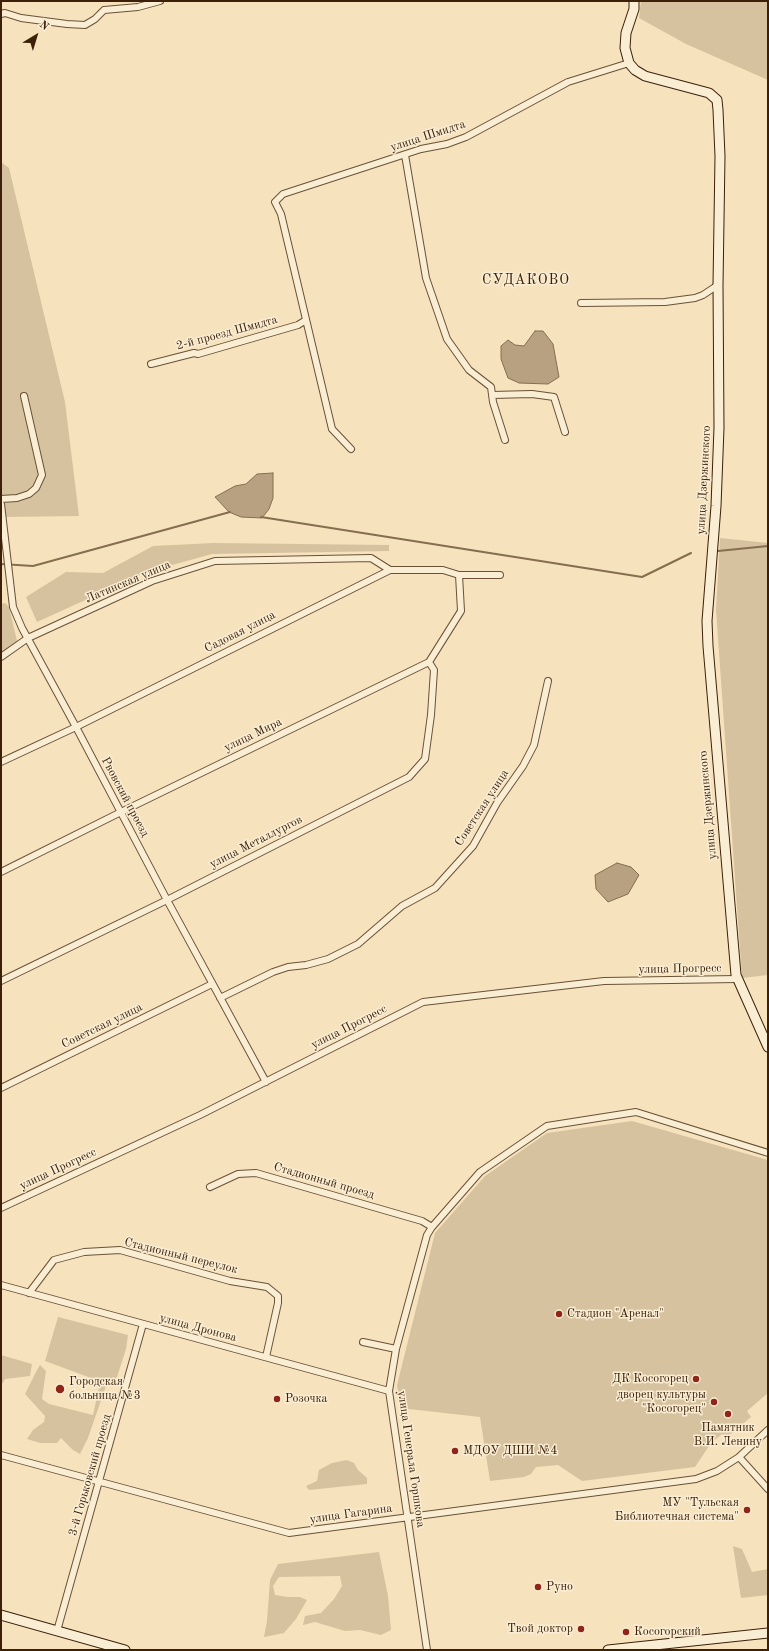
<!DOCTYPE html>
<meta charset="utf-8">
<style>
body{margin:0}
#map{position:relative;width:769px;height:1651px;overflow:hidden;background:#f6e3bd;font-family:"Old Standard TT",serif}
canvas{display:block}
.frame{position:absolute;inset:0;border:2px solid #3c2009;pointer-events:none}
.north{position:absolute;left:16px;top:16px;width:40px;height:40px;-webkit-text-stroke:3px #f9edd4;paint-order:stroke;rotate:38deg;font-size:11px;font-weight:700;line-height:16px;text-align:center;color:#3c2009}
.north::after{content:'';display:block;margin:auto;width:14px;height:18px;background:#3c2009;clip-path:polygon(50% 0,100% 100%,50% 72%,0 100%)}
</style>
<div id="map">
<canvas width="769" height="1651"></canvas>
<div class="frame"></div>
<div class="north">N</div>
</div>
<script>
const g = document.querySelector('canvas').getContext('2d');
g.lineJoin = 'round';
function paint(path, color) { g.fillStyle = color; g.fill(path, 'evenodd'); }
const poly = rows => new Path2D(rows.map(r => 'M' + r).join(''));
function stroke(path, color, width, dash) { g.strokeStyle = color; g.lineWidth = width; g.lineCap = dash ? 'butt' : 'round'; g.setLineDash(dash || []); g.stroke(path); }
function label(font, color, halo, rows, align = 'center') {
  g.font = font + ' "Old Standard TT",serif'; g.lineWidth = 3; g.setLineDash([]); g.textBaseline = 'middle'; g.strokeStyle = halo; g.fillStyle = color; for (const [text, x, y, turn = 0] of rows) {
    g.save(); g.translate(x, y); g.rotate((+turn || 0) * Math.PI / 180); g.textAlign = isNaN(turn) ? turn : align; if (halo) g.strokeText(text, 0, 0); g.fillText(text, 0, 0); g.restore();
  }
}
paint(poly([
 [641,1,768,1,768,80,686,44,639,18],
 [1,162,9,168,65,402,79,516,1,517],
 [720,538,768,543,768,975,742,978,716,610],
 [213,543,389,545,389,551,212,554,147,572,37,622,26,597,66,572,103,573,153,546],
 [5,603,9,607,17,641,1,653,1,604],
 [632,1121,768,1160,768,1393,747,1411,751,1417,726,1438,722,1434,711,1443,695,1467,582,1481,558,1465,536,1467,531,1474,524,1477,490,1481,480,1417,400,1408,397,1385,435,1233,485,1176,547,1133],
 [58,1317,128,1335,126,1349,117,1377,107,1383,88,1438,80,1454,73,1450,61,1438,57,1443,40,1443,27,1439,33,1430,44,1422,45,1416,25,1394,36,1372,40,1365,46,1371,42,1399,49,1404,93,1415,101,1378,91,1378,45,1361],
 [1,1355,32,1364,30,1376,5,1379,1,1386],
 [347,1460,354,1463,358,1470,367,1478,367,1484,309,1490,306,1486,317,1481,319,1470,332,1463],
 [733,1546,742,1549,752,1572,768,1569,768,1595,741,1598],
 [379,1552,388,1596,391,1630,381,1635,360,1630,345,1631,315,1622,303,1625,305,1616,321,1613,334,1599,342,1586,340,1576,279,1577,273,1586,275,1595,288,1597,300,1597,307,1600,296,1619,284,1633,264,1637,267,1621,270,1580,278,1564]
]), '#d6c29e');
const water = poly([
 [535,331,543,331,553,344,559,377,548,384,519,383,508,378,501,359,501,346,508,340,515,345,524,346,535,331],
 [273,473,273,498,269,509,262,518,241,517,229,512,215,497,235,486,246,484,257,474,273,473],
 [617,863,631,867,639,875,628,894,608,902,596,889,595,875,617,863]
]);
paint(water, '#b7a180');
stroke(water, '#866d50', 1);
stroke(poly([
 [261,517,642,577,691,553],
 [718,551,768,546],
 [1,564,33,566,230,512]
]), '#866d50', 2);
const street = poly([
 [1,14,5,13,21,18,67,24,85,25,95,19,104,10,138,7,160,1],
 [405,155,426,278,447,339,469,370,491,387,493,402,505,440],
 [581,303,665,302,695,298,703,295,718,285],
 [151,364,194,353,198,354,298,325,306,320],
 [492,395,532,394,554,397,565,432],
 [351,449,332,429,281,214,275,202,283,194,421,149,447,144,466,137,568,82,629,63],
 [1,499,17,498,29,494,36,488,42,475,24,396],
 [1,504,13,607,22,628,76,727,167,900,266,1082],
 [1,657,28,638,152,581,215,561,371,558,390,570],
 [1,762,76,727,390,570,443,570,459,575,500,575],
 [1,872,121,812,429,662,461,611,459,575],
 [1,981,167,900,409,777,425,759,431,715,434,670,429,662],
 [220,998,273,972,288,967,306,965,328,959,358,944,402,906,435,888,473,846,497,803,523,766,534,745,548,681],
 [1,1088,212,984],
 [210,1187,238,1174,256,1173,422,1221,432,1227],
 [1,1208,200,1115,423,1002,604,981,737,979],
 [1,1285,389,1391],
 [29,1293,54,1260,84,1252,120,1250,230,1281,267,1287,278,1296,278,1303,266,1357],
 [363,1342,396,1349],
 [1,1455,289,1533,696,1479,717,1471,739,1457,768,1430],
 [739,1457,768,1489],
 [57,1631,143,1324],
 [427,1650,389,1391,396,1349,427,1235,432,1227,480,1172,547,1126,636,1112,768,1153]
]);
const secondary = poly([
 [634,1,634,9,626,33,625,48,629,63,635,70,645,76,709,93,717,100,718,110,720,156,718,285,719,428,716,506,707,621,708,646,736,975,768,1047],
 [1,1615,125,1650],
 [608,1650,768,1633]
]);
stroke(street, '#6a5136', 8);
stroke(secondary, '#3c2009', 11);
stroke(street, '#f9edd4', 6);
stroke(secondary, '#f9edd4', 9);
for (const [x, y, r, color] of [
 [559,1314,4,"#8f2418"],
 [696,1379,4,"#8f2418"],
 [60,1389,5,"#8f2418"],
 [277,1399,4,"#8f2418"],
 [714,1402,4,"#8f2418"],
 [728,1414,4,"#8f2418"],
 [455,1451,4,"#8f2418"],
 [747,1510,4,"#8f2418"],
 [538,1587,4,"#8f2418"],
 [581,1629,4,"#8f2418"],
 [626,1632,4,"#8f2418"]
]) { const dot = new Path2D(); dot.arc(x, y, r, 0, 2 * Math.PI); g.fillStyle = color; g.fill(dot); stroke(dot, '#f9edd4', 1.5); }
label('12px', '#3c2009', '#f9edd4', [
 ["улица Шмидта",428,136,-18],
 ["2-й проезд Шмидта",227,333,-15],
 ["улица Дзержинского",704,480,-87],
 ["Латинская улица",128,582,-23],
 ["Садовая улица",240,632,-27],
 ["улица Мира",253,735,-26],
 ["Рвовский проезд",125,797,62],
 ["улица Дзержинского",708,805,-95],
 ["Советская улица",482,808,-57],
 ["улица Металлургов",256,842,-27],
 ["улица Прогресс",680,969,-1],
 ["Советская улица",102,1026,-26],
 ["улица Прогресс",349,1027,-27],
 ["улица Прогресс",58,1169,-25],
 ["Стадионный проезд",324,1181,16],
 ["Стадионный переулок",181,1256,14],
 ["улица Дронова",198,1328,15],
 ["улица Генерала Горшкова",411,1459,82],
 ["3-й Горьковский проезд",90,1475,-74],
 ["улица Гагарина",351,1514,-8]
]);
label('12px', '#3c2009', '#f9edd4', [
 ["Стадион \"Аренал\"",567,1314],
 ["ДК Косогорец",688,1379,"right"],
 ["Городская",69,1382],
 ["больница №3",69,1396],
 ["дворец культуры",706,1395,"right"],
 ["\"Косогорец\"",706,1409,"right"],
 ["Розочка",285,1399],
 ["Памятник",728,1428,"center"],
 ["В.И. Ленину",728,1442,"center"],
 ["МДОУ ДШИ №4",463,1451],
 ["МУ \"Тульская",739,1503,"right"],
 ["Библиотечная система\"",739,1517,"right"],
 ["Руно",546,1587],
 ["Твой доктор",573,1629,"right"],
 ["Косогорский",634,1632]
], 'left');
g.letterSpacing = '1px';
label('14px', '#3c2009', '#f9edd4', [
 ["СУДАКОВО",526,280]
]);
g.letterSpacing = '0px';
</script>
